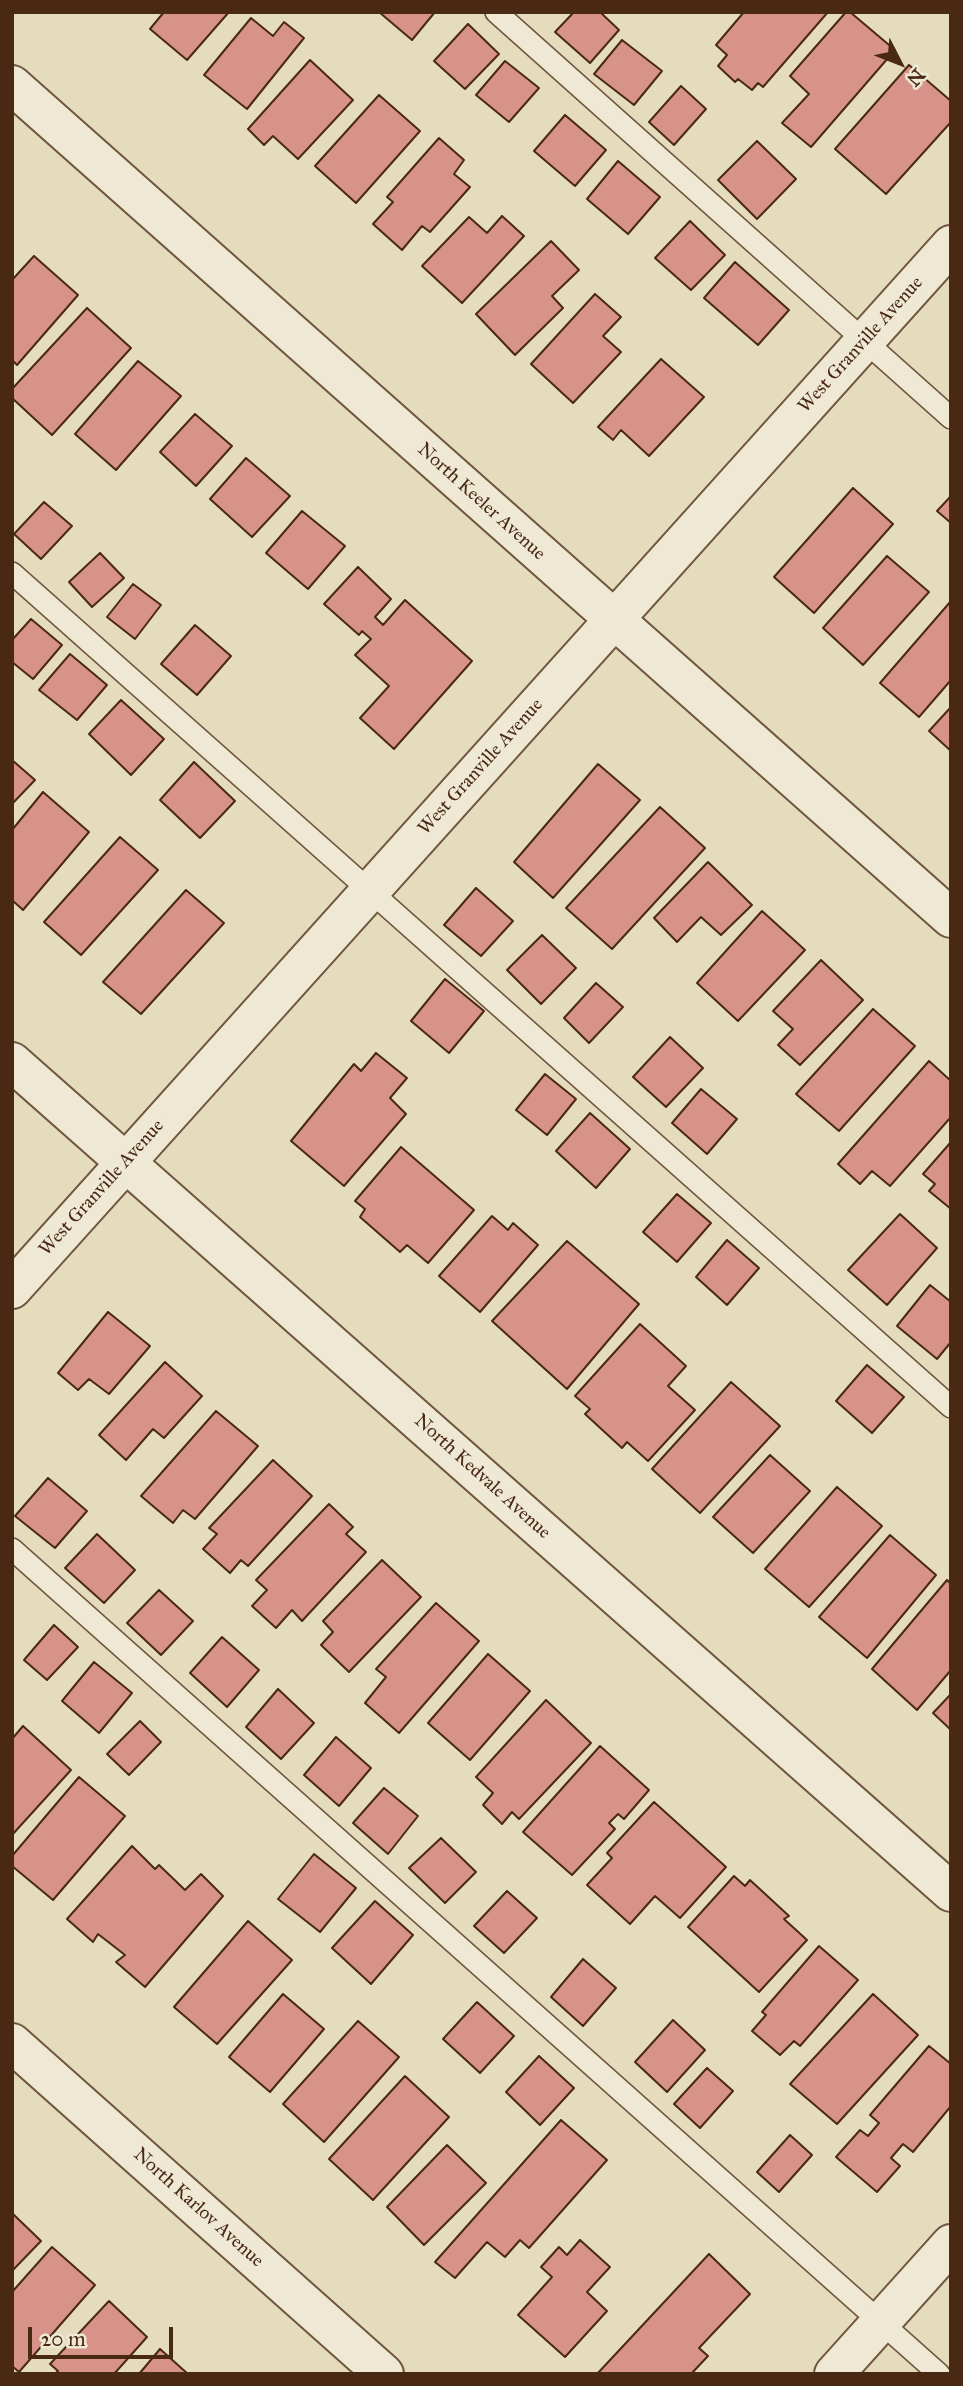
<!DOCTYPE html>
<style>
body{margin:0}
#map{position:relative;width:963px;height:2386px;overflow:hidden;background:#e5dcbd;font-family:"IM FELL Great Primer",serif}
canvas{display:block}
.frame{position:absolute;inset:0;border:14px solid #4a2914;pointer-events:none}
.north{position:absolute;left:865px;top:28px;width:70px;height:70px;-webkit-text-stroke:5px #eee8d4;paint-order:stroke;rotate:132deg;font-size:19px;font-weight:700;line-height:28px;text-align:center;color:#4a2914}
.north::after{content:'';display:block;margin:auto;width:24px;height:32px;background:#4a2914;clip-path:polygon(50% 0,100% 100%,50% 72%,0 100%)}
.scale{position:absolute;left:28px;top:2327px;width:145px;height:32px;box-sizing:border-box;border:4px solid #4a2914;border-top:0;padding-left:9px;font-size:21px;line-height:24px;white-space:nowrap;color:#4a2914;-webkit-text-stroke:5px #eee8d4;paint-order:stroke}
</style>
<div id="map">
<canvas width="963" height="2386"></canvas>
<div class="frame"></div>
<div class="north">N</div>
<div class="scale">20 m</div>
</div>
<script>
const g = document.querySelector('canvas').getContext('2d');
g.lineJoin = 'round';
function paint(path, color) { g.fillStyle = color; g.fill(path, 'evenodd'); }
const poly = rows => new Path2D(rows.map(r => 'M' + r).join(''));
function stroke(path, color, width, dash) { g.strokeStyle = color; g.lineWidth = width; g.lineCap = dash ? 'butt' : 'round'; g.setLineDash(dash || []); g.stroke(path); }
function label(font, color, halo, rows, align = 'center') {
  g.font = font + ' "IM FELL Great Primer",serif'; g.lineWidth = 7; g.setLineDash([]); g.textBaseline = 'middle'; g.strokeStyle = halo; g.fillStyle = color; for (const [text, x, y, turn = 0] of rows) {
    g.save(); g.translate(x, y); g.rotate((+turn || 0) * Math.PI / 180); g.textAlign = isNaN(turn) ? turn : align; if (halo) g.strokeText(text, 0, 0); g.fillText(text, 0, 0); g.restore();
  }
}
const building = poly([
 [164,12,229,12,187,60,150,29,164,12],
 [379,12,435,12,412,40,379,12],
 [574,12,600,12,619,30,590,63,555,32,574,12],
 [744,12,828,12,763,87,758,83,752,90,738,79,735,82,718,66,727,55,716,45,744,12],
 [846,12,850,12,895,50,811,147,782,123,809,94,790,76,846,12],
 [251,18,273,36,284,22,304,38,247,109,204,75,251,18],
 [468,24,499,54,465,89,434,61,468,24],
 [622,40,662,71,634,105,594,74,622,40],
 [310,60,353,100,298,159,273,136,264,145,248,129,310,60],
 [505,61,539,88,509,122,476,95,505,61],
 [909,65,951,101,951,122,886,194,835,149,909,65],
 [681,86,706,109,674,145,649,122,681,86],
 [379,95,420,131,356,203,315,166,379,95],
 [565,115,606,150,575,186,534,151,565,115],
 [439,138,464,160,454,174,470,187,430,232,422,226,402,250,373,224,393,202,387,197,439,138],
 [757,141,796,179,757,219,718,180,757,141],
 [618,161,660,197,628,234,587,199,618,161],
 [502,216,524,236,462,303,422,266,469,217,487,233,502,216],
 [690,221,725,255,691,290,655,258,690,221],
 [551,241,579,270,552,296,563,308,515,355,476,314,551,241],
 [34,256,78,295,17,365,12,360,12,280,34,256],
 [735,262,789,310,758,345,704,298,735,262],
 [595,294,621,317,603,336,621,352,573,403,531,364,595,294],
 [87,308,131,348,52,435,12,398,12,389,87,308],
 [661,359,704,397,649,456,621,430,613,440,598,427,661,359],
 [138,361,181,396,116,470,75,434,138,361],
 [195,414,232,446,196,486,160,452,195,414],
 [246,458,290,496,252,537,210,499,246,458],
 [853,488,893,524,814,613,774,577,853,488],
 [951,496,951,523,937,511,951,496],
 [44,502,72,526,41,559,14,534,44,502],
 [302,511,345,546,308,589,266,553,302,511],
 [100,553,124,578,92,607,69,582,100,553],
 [887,556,929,592,863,665,823,628,887,556],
 [358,567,391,599,375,617,383,625,405,600,472,661,394,749,360,718,389,686,355,655,371,639,362,631,359,635,324,604,358,567],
 [133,584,161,605,135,639,107,617,133,584],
 [951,601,951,680,919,717,880,683,951,601],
 [31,619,62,645,33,679,12,662,12,640,31,619],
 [195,625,231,656,197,695,161,664,195,625],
 [70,654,107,685,77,720,39,690,70,654],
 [121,700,164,739,131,775,89,734,121,700],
 [951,707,951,751,929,731,951,707],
 [12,760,35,780,12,804,12,760],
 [194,762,235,801,200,838,160,800,194,762],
 [598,764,640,800,553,898,514,862,598,764],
 [43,792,89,832,23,910,12,900,12,830,43,792],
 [660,807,705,848,612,949,566,908,660,807],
 [120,837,158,870,81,955,44,922,120,837],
 [708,862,752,905,721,935,701,917,677,942,654,918,708,862],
 [476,888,513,921,481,956,444,925,476,888],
 [186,890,224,923,141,1014,103,982,186,890],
 [762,911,805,950,738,1021,697,983,762,911],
 [542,935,576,968,541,1004,507,970,542,935],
 [821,960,863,1000,800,1065,778,1045,793,1029,773,1011,821,960],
 [445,979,484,1011,449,1053,411,1021,445,979],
 [596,983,623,1007,589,1043,564,1018,596,983],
 [873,1009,915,1046,839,1131,796,1094,873,1009],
 [670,1037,703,1068,666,1107,633,1077,670,1037],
 [376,1053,407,1078,390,1098,406,1114,344,1186,291,1141,354,1064,361,1071,376,1053],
 [929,1061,951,1081,951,1117,890,1186,872,1171,860,1184,838,1164,929,1061],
 [545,1074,576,1099,547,1135,516,1110,545,1074],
 [701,1089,737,1119,707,1154,672,1123,701,1089],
 [590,1113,630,1149,596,1188,556,1151,590,1113],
 [951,1142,951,1209,929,1191,935,1184,923,1174,951,1142],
 [401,1147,474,1210,428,1263,407,1245,400,1252,360,1217,365,1209,355,1201,401,1147],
 [677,1194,711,1223,677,1262,643,1232,677,1194],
 [900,1214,937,1248,887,1305,848,1270,900,1214],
 [492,1216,508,1230,513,1223,538,1245,480,1312,439,1276,492,1216],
 [727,1240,759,1268,727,1305,696,1277,727,1240],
 [567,1241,639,1304,567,1389,492,1321,567,1241],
 [930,1285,951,1302,951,1342,937,1359,897,1326,930,1285],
 [108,1312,150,1346,109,1394,89,1379,78,1390,58,1373,108,1312],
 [640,1324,686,1366,668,1386,695,1410,648,1461,627,1442,622,1448,585,1414,590,1409,575,1396,640,1324],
 [165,1362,202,1396,164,1438,153,1429,126,1460,99,1435,165,1362],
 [867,1365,904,1397,872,1433,836,1401,867,1365],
 [731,1382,780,1426,700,1513,652,1469,731,1382],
 [216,1411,258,1446,195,1519,183,1510,173,1523,141,1496,216,1411],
 [770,1455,810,1491,753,1553,713,1517,770,1455],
 [273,1460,312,1496,248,1566,241,1560,230,1573,203,1549,217,1534,209,1528,273,1460],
 [48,1478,87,1511,55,1548,15,1516,48,1478],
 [837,1487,882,1526,809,1607,765,1569,837,1487],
 [329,1504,353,1527,346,1534,366,1552,302,1621,292,1610,276,1628,252,1606,267,1590,256,1580,329,1504],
 [97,1534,135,1570,104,1603,65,1568,97,1534],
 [890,1535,936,1575,867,1658,819,1617,890,1535],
 [382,1560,421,1597,349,1672,321,1645,333,1632,323,1621,382,1560],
 [947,1580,951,1584,951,1670,917,1710,872,1669,947,1580],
 [159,1590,193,1621,161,1655,127,1623,159,1590],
 [436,1603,479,1641,399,1733,365,1703,386,1677,376,1669,436,1603],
 [54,1625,78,1647,47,1680,24,1660,54,1625],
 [222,1637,259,1670,227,1707,190,1673,222,1637],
 [488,1654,530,1691,470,1760,428,1723,488,1654],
 [94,1662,132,1693,99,1733,62,1701,94,1662],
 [278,1689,314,1723,281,1759,246,1727,278,1689],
 [951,1694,951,1730,933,1713,951,1694],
 [546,1700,591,1743,519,1819,512,1812,502,1824,483,1805,493,1793,476,1777,546,1700],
 [140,1721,161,1742,129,1775,107,1754,140,1721],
 [23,1726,71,1770,12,1835,12,1739,23,1726],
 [336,1737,371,1768,339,1806,304,1775,336,1737],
 [600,1746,649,1790,624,1819,618,1814,609,1823,615,1829,572,1875,523,1832,600,1746],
 [79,1777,125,1816,53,1900,12,1866,12,1856,79,1777],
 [384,1788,418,1816,388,1854,353,1823,384,1788],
 [654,1802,726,1867,680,1918,655,1896,630,1924,587,1885,612,1858,607,1853,654,1802],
 [441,1838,476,1872,445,1903,409,1868,441,1838],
 [132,1846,155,1869,159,1865,185,1890,201,1874,223,1896,145,1987,116,1962,125,1955,98,1934,93,1942,67,1919,132,1846],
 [314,1854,356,1888,320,1932,278,1899,314,1854],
 [734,1876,745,1886,750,1880,789,1916,784,1919,807,1940,759,1992,688,1927,734,1876],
 [507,1891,537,1918,504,1953,474,1926,507,1891],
 [375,1901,413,1935,371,1984,332,1948,375,1901],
 [248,1921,292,1960,217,2044,174,2007,248,1921],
 [819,1946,858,1980,800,2046,794,2041,780,2055,752,2031,766,2015,762,2012,819,1946],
 [583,1959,616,1988,583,2026,551,1997,583,1959],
 [283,1994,324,2029,270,2092,229,2057,283,1994],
 [873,1994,918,2035,837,2124,790,2084,873,1994],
 [477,2002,514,2036,480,2073,443,2039,477,2002],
 [673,2020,705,2050,667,2092,635,2062,673,2020],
 [358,2021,399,2057,324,2142,283,2104,358,2021],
 [929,2046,951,2064,951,2106,913,2152,903,2144,891,2158,900,2166,877,2192,836,2157,860,2130,868,2136,879,2123,870,2115,929,2046],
 [539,2056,574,2088,540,2125,506,2092,539,2056],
 [707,2068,733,2091,700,2128,674,2104,707,2068],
 [405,2076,449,2117,373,2200,329,2159,405,2076],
 [561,2120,607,2160,529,2248,520,2240,505,2257,487,2242,455,2278,435,2262,561,2120],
 [790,2135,812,2155,779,2192,757,2172,790,2135],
 [447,2145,486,2183,424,2245,387,2207,447,2145],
 [12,2213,41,2241,12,2271,12,2213],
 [580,2240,610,2267,587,2292,607,2311,565,2357,518,2315,552,2277,541,2267,559,2247,567,2255,580,2240],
 [52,2247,95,2285,19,2372,12,2366,12,2292,52,2247],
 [709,2254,750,2294,699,2348,708,2356,691,2374,597,2374,709,2254],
 [109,2301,147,2337,114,2374,55,2374,58,2371,50,2364,109,2301],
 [160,2349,188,2374,139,2374,160,2349]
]);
paint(building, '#d79289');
stroke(building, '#4a2914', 2);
const service = poly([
 [496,12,951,418],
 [12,573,951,1407],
 [12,1549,939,2374]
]);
const minor = poly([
 [12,85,951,918],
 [12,1062,951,1892],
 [12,1289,951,245],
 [12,2043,384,2374],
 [834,2374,951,2244]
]);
stroke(service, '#71563e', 24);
stroke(minor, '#71563e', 42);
stroke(service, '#eee8d4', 21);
stroke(minor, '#eee8d4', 38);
label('19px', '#4a2914', '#eee8d4', [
 ["West Granville Avenue",861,345,-48],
 ["North Keeler Avenue",481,502,42],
 ["West Granville Avenue",481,767,-48],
 ["West Granville Avenue",102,1188,-48],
 ["North Kedvale Avenue",482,1477,42],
 ["North Karlov Avenue",198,2208,42]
]);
</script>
